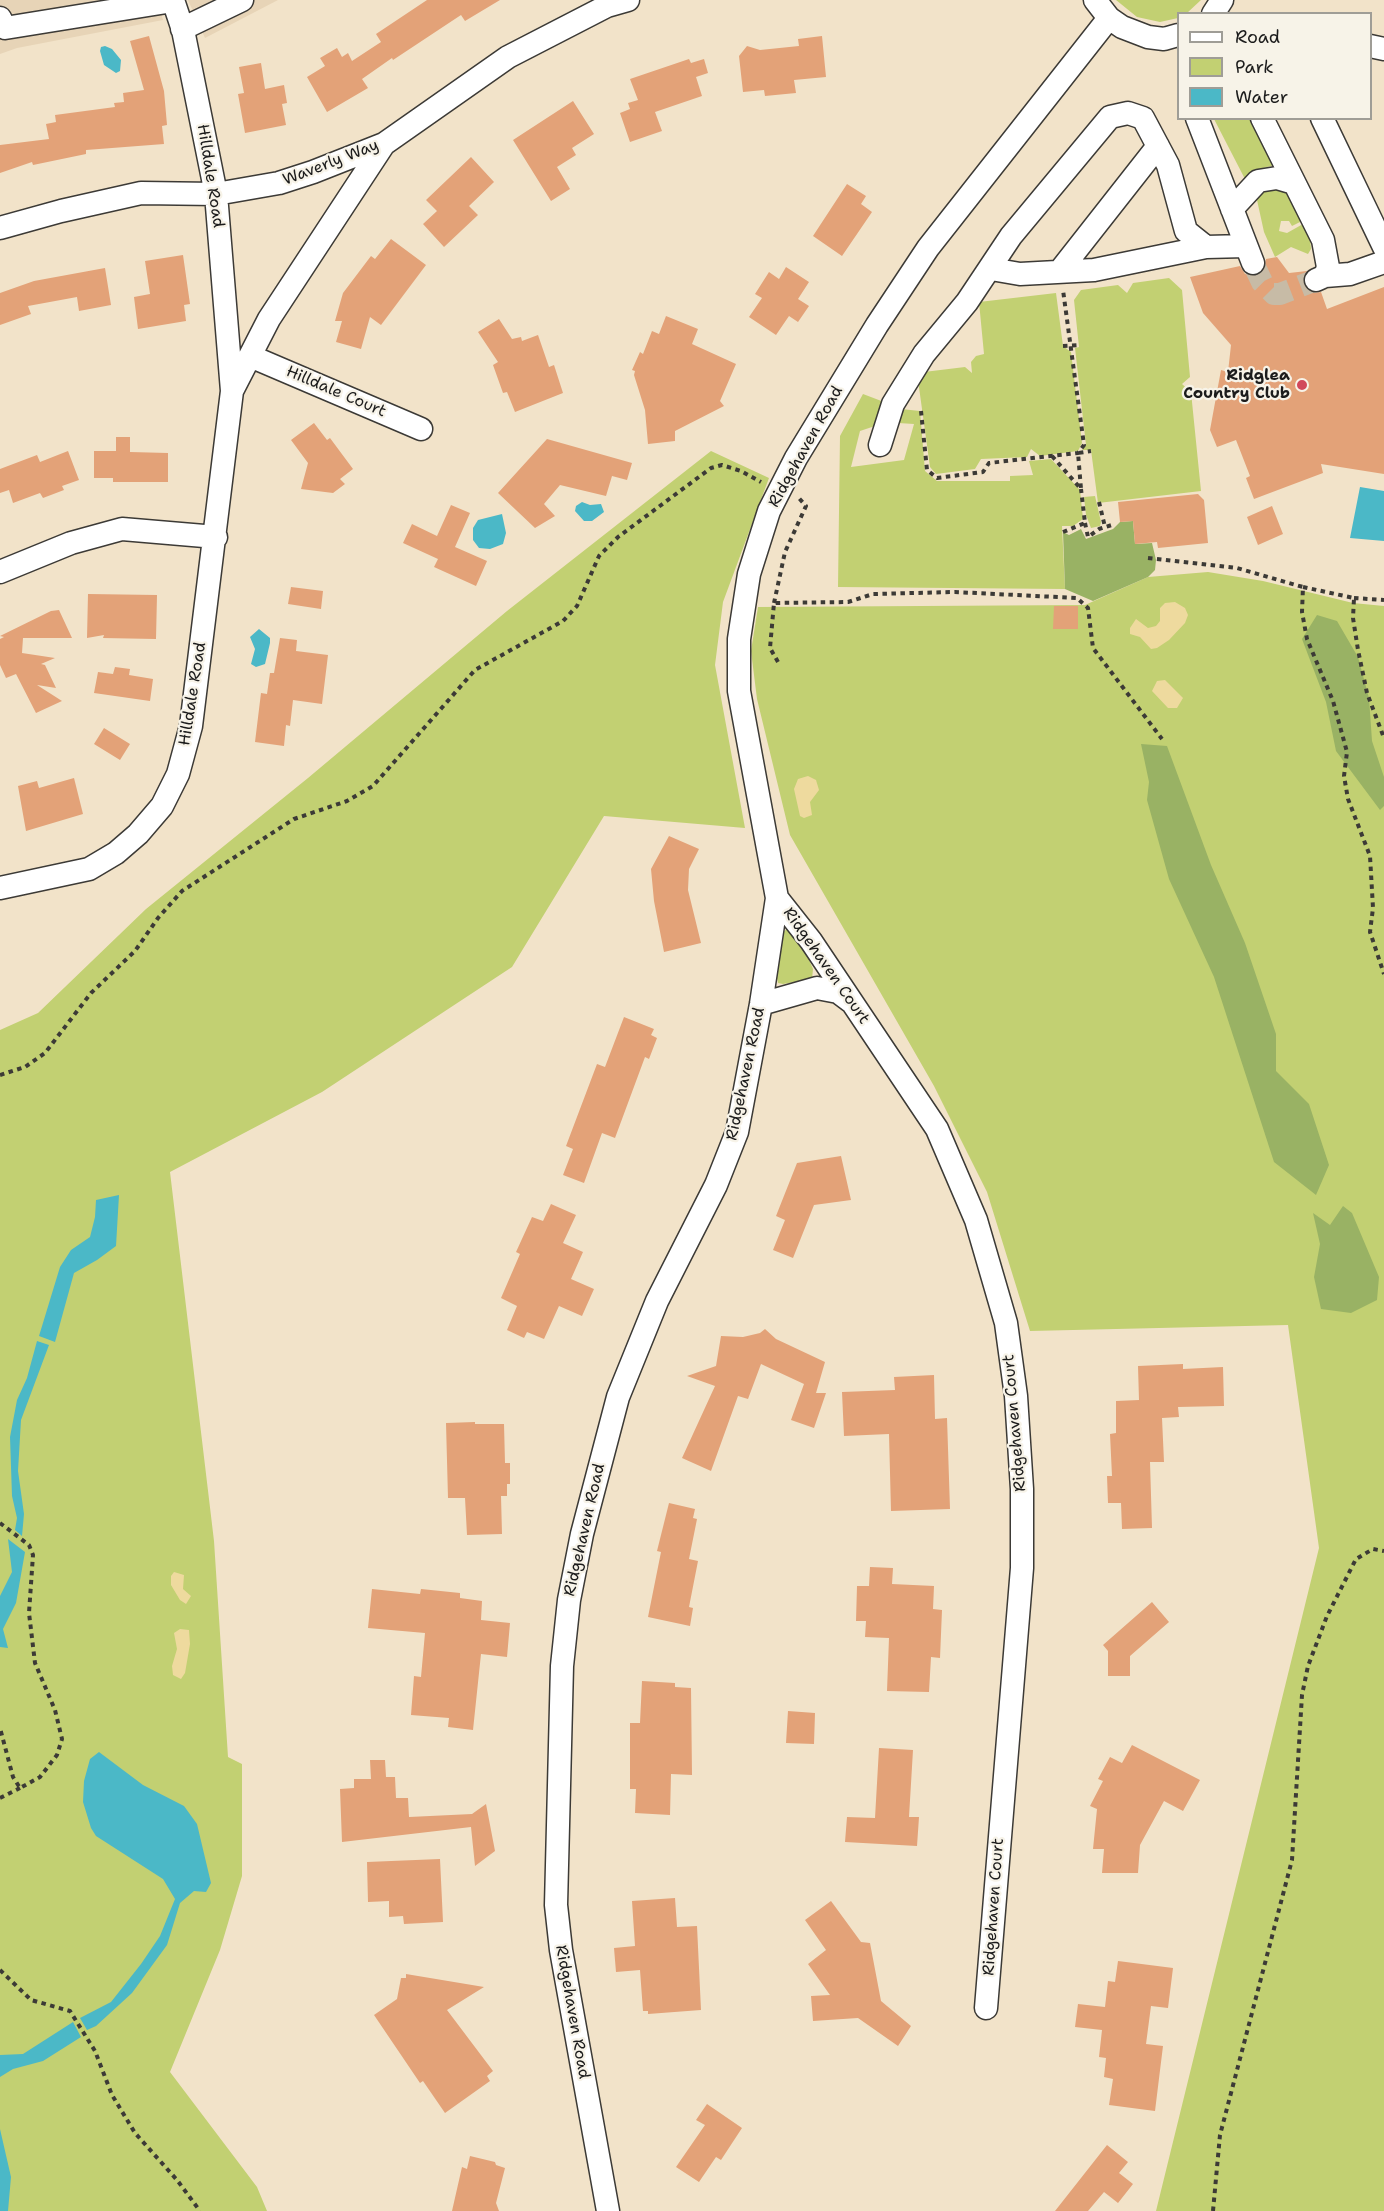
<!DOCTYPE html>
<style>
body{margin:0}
#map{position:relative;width:1384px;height:2211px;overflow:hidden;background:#f2e3c9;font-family:"Shantell Sans",sans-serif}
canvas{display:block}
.legend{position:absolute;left:1177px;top:12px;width:195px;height:108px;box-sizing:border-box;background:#f7f3e8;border:2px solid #9f9d96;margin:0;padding:8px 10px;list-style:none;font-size:18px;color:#1c1c1c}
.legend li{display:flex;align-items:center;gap:12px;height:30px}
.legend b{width:30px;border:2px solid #9f9d96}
</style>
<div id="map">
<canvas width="1384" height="2211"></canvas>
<ul class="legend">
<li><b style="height:8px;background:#fff"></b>Road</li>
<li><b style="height:16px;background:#c2d072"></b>Park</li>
<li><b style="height:16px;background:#4bb8c7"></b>Water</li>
</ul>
</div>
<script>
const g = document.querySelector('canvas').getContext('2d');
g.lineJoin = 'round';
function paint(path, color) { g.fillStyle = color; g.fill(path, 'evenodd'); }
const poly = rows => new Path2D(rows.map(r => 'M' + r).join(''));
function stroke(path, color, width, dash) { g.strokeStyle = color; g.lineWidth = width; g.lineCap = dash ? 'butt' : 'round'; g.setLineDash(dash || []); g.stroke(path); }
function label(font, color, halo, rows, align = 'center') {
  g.font = font + ' "Shantell Sans",sans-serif'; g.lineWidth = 4.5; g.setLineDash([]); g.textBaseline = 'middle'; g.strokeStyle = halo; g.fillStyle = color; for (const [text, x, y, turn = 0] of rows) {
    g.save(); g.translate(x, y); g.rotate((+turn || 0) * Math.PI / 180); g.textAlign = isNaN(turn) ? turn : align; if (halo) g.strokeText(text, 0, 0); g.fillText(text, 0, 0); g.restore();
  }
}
paint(poly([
 [0,0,157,0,163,20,17,48,0,54],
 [188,0,278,0,205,38]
]), '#e7d4b7');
paint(poly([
 [1116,0,1201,0,1187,13,1178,14,1178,18,1160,22,1137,17],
 [1214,119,1252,119,1275,165,1255,170,1246,181],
 [1269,186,1288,193,1302,221,1292,226,1289,221,1281,221,1279,231,1287,233,1303,224,1310,238,1311,249,1308,254,1291,247,1275,257,1264,232,1257,200,1259,194],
 [1169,278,1182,290,1190,377,1182,384,1191,392,1201,491,1098,503,1091,450,1082,450,1086,445,1075,348,1079,347,1074,300,1081,290,1118,285,1127,293,1133,283],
 [1056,293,1063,346,1071,352,1082,443,1078,451,1040,456,1031,449,1027,457,981,459,975,469,936,474,930,467,918,380,924,372,965,367,972,373,971,362,976,356,984,354,979,302],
 [863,394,884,402,878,425,860,431,851,467,904,460,914,424,898,423,901,409,920,411,925,471,937,481,1010,481,1010,476,1033,475,1029,461,1051,459,1080,490,1083,519,1073,526,1062,526,1065,589,838,587,840,436],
 [711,451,769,478,723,602,715,665,745,828,604,816,512,967,322,1092,170,1172,214,1541,228,1757,242,1764,242,1876,220,1950,170,2072,257,2187,267,2211,0,2211,0,1030,38,1013,146,909,308,778,507,611],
 [1095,496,1101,522,1100,526,1091,528,1086,515,1084,497],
 [1208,572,1263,581,1353,603,1384,606,1384,2211,1156,2211,1319,1548,1288,1325,1030,1331,987,1192,934,1086,790,835,757,699,751,651,758,607,1085,605,1148,577],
 [788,928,804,948,813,969,812,979,783,984,778,983,777,978,782,933]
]), '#c2d072');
paint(poly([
 [1133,521,1135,544,1152,543,1156,560,1155,570,1148,577,1093,601,1065,589,1063,532,1069,535,1081,529,1086,539,1113,529,1120,522],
 [1317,615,1337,621,1358,657,1369,698,1372,741,1384,777,1384,806,1380,810,1336,751,1326,702,1302,639],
 [1141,744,1167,746,1211,865,1245,943,1276,1034,1276,1071,1309,1104,1329,1165,1316,1195,1274,1162,1214,977,1169,879,1147,800,1149,782],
 [1343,1206,1352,1213,1379,1277,1377,1300,1351,1313,1321,1309,1314,1277,1320,1244,1313,1213,1330,1225]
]), '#99b264');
paint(poly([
 [1165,603,1175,602,1185,608,1188,615,1185,623,1169,640,1157,648,1151,649,1140,637,1130,634,1130,628,1136,619,1148,628,1156,626,1160,621,1160,608],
 [1165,680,1183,698,1177,708,1168,708,1152,691,1157,681],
 [808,776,816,780,819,790,810,802,812,815,804,818,800,816,794,789,798,779],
 [174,1572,184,1575,183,1589,191,1596,186,1604,180,1600,171,1585,171,1576],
 [180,1629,189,1630,190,1644,185,1673,181,1679,173,1675,172,1666,177,1649,174,1633]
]), '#eeda9e');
paint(poly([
 [105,46,112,49,121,60,120,71,116,73,104,65,100,51,101,47],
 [1360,487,1384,491,1384,541,1350,538],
 [582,502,590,505,601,504,604,512,592,521,584,521,575,511,576,506],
 [502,514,506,533,503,544,490,549,479,548,473,540,473,528,478,520],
 [259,629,270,638,270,643,265,664,256,667,251,664,255,649,250,637],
 [119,1195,116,1246,97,1260,74,1273,55,1342,39,1336,60,1267,71,1250,90,1237,95,1217,96,1200],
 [37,1341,49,1345,21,1420,18,1471,24,1514,22,1536,15,1530,17,1518,12,1496,10,1437,17,1400,27,1378],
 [8,1539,25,1552,16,1603,3,1629,8,1648,0,1647,0,1596,12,1572],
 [99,1752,143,1785,184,1806,197,1824,211,1883,206,1892,194,1891,180,1903,167,1945,132,1993,96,2026,87,2030,80,2018,111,2002,141,1964,160,1936,175,1899,163,1879,96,1836,91,1828,83,1802,84,1781,90,1759],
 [73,2022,81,2037,43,2061,13,2069,0,2077,0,2055,23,2054],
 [0,2129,11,2177,8,2211,0,2211]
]), '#4bb8c7');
paint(poly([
 [427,0,500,0,465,21,461,15,393,60,392,58,362,79,368,88,327,112,307,77,325,66,320,58,337,48,342,57,348,53,352,61,381,42,376,34],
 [149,36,164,91,167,125,162,126,164,144,86,150,86,154,33,165,32,162,0,173,0,145,49,139,46,124,56,122,55,115,115,107,114,103,124,102,123,93,144,90,130,41],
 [822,36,826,77,794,80,796,93,765,96,764,90,743,92,739,56,747,46,760,50,799,46,798,39],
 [689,59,691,63,704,59,708,73,696,77,702,96,655,112,662,131,630,142,620,113,630,109,628,103,638,100,630,79],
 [261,63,265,89,284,85,287,103,282,104,286,125,245,133,238,94,244,93,239,67],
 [573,101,594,134,572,148,576,155,557,167,570,189,551,201,513,140],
 [471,157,494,182,469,206,478,215,444,247,423,224,437,211,426,200],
 [847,184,866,196,861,204,872,212,842,256,813,236],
 [391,239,426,265,381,325,370,317,361,349,336,342,342,321,335,321,343,293,371,256,375,259],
 [183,255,190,304,184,305,186,321,138,329,134,297,150,294,145,261],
 [1277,257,1289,273,1307,271,1303,278,1304,286,1314,293,1321,292,1327,309,1384,287,1384,474,1321,464,1323,473,1254,499,1246,478,1250,476,1236,440,1217,447,1210,430,1221,370,1228,372,1231,345,1203,313,1190,277,1240,266,1245,274,1257,276,1264,271,1266,259],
 [786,267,809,282,798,299,809,306,798,322,789,316,776,335,749,317,762,298,755,294,769,272,779,279],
 [105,268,111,305,79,311,77,297,28,306,31,314,0,325,0,293,34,281],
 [666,316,698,329,692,344,736,364,720,401,724,406,675,431,675,441,648,444,645,410,634,375,635,371,632,370,640,352,643,354,652,331,659,334],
 [499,319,512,339,521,337,522,341,538,335,549,367,554,365,563,393,515,412,507,392,503,393,493,365,498,362,478,332],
 [314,423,327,440,330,438,353,469,340,479,345,484,333,493,301,489,308,463,291,440],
 [116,437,130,437,130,452,168,453,168,482,113,482,113,478,94,478,94,451,116,451],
 [547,439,632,463,627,480,612,476,606,496,560,485,544,504,555,516,535,528,498,493],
 [68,451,79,480,62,486,64,490,43,498,40,493,13,503,9,490,0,493,0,469,37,455,40,462],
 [1198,494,1204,500,1208,543,1158,548,1157,542,1135,544,1133,521,1120,522,1118,502],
 [451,505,470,513,455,547,487,561,476,586,434,567,438,559,403,543,412,524,437,536],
 [1272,506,1283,534,1258,545,1247,517],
 [291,587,323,591,321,609,288,604],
 [88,594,157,595,156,639,103,638,104,635,87,638],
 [1054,606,1078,606,1078,629,1053,629],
 [59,610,72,638,23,638,22,653,55,658,41,664,45,665,56,688,37,685,62,701,36,713,16,674,6,678,0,665,0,639,4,637,0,636,51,611],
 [280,638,297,640,296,651,328,655,322,704,293,700,290,726,286,725,284,746,255,742,261,693,267,694,270,673,274,673],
 [115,667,130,669,129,675,153,679,150,701,94,693,98,672,113,674],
 [104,728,130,744,120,760,94,744],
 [74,778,83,814,26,831,18,786,37,781,39,788],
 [669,836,699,849,689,869,688,890,701,943,664,952,654,901,651,869],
 [624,1017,654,1029,651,1035,657,1038,649,1059,645,1057,615,1138,602,1133,584,1183,563,1175,573,1149,566,1146,597,1064,605,1067],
 [841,1156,851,1200,814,1205,793,1258,773,1250,785,1220,776,1216,797,1163],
 [551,1204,576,1215,563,1243,583,1252,571,1279,594,1289,582,1316,559,1306,544,1339,527,1332,524,1338,507,1330,517,1306,501,1298,520,1254,516,1252,532,1217,543,1221],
 [765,1329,776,1339,825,1362,816,1393,826,1393,814,1428,791,1420,804,1384,761,1364,748,1399,738,1396,711,1471,682,1458,715,1386,687,1376,716,1366,721,1336,743,1337,760,1333],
 [1183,1364,1183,1369,1223,1367,1224,1406,1178,1407,1179,1417,1162,1418,1164,1462,1150,1462,1152,1528,1122,1529,1121,1503,1108,1503,1107,1476,1112,1476,1110,1434,1116,1433,1116,1401,1139,1400,1138,1366],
 [934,1375,935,1419,947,1418,950,1509,891,1511,889,1434,844,1436,842,1392,895,1390,894,1377],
 [475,1422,475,1424,504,1424,505,1463,510,1463,510,1484,507,1484,507,1496,501,1496,502,1534,467,1535,465,1498,448,1498,446,1423],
 [669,1503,695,1509,693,1518,697,1519,689,1559,698,1561,689,1607,693,1608,690,1626,648,1617,661,1552,657,1551],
 [870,1567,893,1568,892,1584,934,1586,933,1609,942,1610,940,1658,931,1657,929,1692,887,1691,889,1638,865,1637,866,1621,856,1621,857,1586,869,1586],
 [372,1589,420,1594,421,1589,460,1593,460,1598,482,1601,481,1620,510,1623,507,1657,481,1654,473,1730,448,1727,449,1718,411,1715,414,1676,421,1677,425,1633,368,1628],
 [1152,1602,1169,1622,1130,1656,1130,1676,1108,1676,1108,1651,1103,1645],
 [642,1681,675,1683,675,1687,691,1688,692,1775,671,1774,670,1815,635,1813,636,1789,630,1789,630,1723,640,1723],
 [788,1711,815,1713,814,1744,786,1743],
 [1132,1745,1200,1780,1183,1811,1164,1801,1140,1845,1138,1873,1102,1873,1104,1849,1093,1849,1097,1809,1090,1806,1103,1781,1098,1779,1110,1757,1122,1763],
 [879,1748,913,1750,909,1817,919,1817,917,1846,845,1842,847,1817,875,1818],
 [370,1760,385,1760,386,1777,395,1777,396,1798,408,1798,409,1817,472,1814,486,1804,495,1851,475,1866,471,1827,342,1842,340,1789,354,1788,354,1779,371,1779],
 [440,1859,443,1922,404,1924,403,1916,389,1917,389,1901,368,1902,367,1862],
 [675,1898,677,1927,697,1926,701,2010,648,2014,648,2011,643,2011,640,1970,616,1972,614,1948,635,1946,632,1901],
 [831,1901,861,1942,870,1943,881,2001,911,2026,898,2046,858,2018,813,2021,811,1996,830,1995,808,1964,826,1950,805,1920],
 [1118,1961,1173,1968,1168,2008,1151,2006,1146,2044,1163,2046,1155,2111,1109,2105,1113,2079,1104,2077,1106,2058,1099,2057,1102,2030,1075,2027,1078,2004,1105,2007,1108,1981,1115,1982],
 [406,1974,484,1987,447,2010,493,2071,487,2076,490,2081,445,2113,423,2081,420,2083,374,2015,397,1999,401,1978,406,1978],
 [707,2104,742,2128,721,2160,716,2157,699,2182,676,2167,705,2125,696,2120],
 [1107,2145,1128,2162,1119,2173,1133,2184,1118,2203,1104,2192,1088,2211,1055,2211],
 [470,2156,495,2162,496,2165,505,2168,496,2203,499,2211,452,2211,462,2167,467,2169]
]), '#e3a278');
stroke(poly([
 [1253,263,1262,282,1274,294,1280,294,1316,280]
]), '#c7bba6', 22, [22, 11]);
const minor = poly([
 [1095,0,1109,18,1122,27,1148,37,1164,39,1178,35],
 [1213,14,1222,0],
 [0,18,5,28,173,1],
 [182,29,242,0],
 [1370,46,1384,49],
 [1197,118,1253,263],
 [1262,118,1323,240,1328,267,1325,276,1316,280],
 [1322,118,1384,247],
 [1232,209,1258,181,1277,178,1294,183],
 [0,228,61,211,141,193,216,194,279,183,313,172,384,144,508,57,607,6,628,0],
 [991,269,1020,274,1094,270,1206,247],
 [1059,272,1158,146],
 [1325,276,1350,274,1384,262],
 [250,356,421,429],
 [232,391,269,319,384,144],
 [880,445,893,404,924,354,967,302,1011,236,1110,117,1128,113,1143,118,1168,165,1186,231,1206,247,1246,246],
 [0,572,71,543,122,529,216,537],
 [0,888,89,869,116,853,138,834,162,806,178,774,191,726,232,391,216,194,183,30,173,0],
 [777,898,811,941,937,1129,976,1220,1006,1323,1016,1396,1022,1489,1022,1568,986,2008],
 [761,1004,817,988,838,992,850,1001],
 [608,2211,561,1950,556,1905,562,1666,569,1600,582,1534,618,1397,657,1301,716,1185,737,1132,761,1004,777,898,739,691,739,639,749,574,769,511,796,458,877,325,928,248,1109,18]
]);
stroke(minor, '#3c3a36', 25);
stroke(poly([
 [1063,346,1079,345],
 [921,411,927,470,937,478,983,472,989,463,1078,453,1084,445,1063,290],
 [1052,456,1081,489,1078,453,1091,451],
 [1099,502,1105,527],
 [1085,523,1088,537,1099,529,1115,524],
 [1063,532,1085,523,1081,489],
 [1148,558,1237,568,1303,587,1302,612,1307,639,1333,701,1347,752,1344,776,1348,799,1370,856,1373,908,1370,932,1384,974],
 [1303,587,1354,598,1353,618,1358,650,1367,693,1384,738],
 [1354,598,1384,600],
 [774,603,785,552,806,506,798,497],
 [778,662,770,648,774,603,848,602,873,594,955,592,1077,598,1088,608,1093,648,1162,739],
 [0,1075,25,1067,45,1053,91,993,135,951,158,918,182,891,294,819,347,801,373,786,475,670,563,621,577,606,599,556,618,537,711,468,722,465,741,471,761,482],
 [0,1523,29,1545,33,1555,29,1613,35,1663,55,1710,62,1739,57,1755,40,1777,20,1788,13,1777,0,1728],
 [0,1798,20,1788],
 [0,1970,31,2000,70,2011,95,2051,112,2095,135,2133,177,2180,200,2211],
 [1213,2211,1220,2135,1292,1860,1302,1695,1308,1666,1327,1616,1356,1559,1373,1549,1384,1551]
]), '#3c3a36', 4, [4.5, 4.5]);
stroke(minor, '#fff', 22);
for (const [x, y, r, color] of [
 [1302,385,6,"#d1495b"]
]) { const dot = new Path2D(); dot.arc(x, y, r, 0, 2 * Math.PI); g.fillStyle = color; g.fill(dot); stroke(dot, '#f7f3e8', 2); }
label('16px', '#1c1c1c', '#f7f3e8', [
 ["Waverly Way",331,163,-21],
 ["Hilldale Road",210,176,81],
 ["Hilldale Court",336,392,23],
 ["Ridgehaven Road",806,447,-61],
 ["Hilldale Road",193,694,-81],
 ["Ridgehaven Court",826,966,55],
 ["Ridgehaven Road",746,1074,-78],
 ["Ridgehaven Court",1015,1423,-95],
 ["Ridgehaven Road",585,1530,-77],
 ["Ridgehaven Court",994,1907,-86],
 ["Ridgehaven Road",572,2012,80]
]);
label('bold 16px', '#1c1c1c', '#f7f3e8', [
 ["Ridglea",1290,376],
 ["Country Club",1290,394]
], 'right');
</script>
